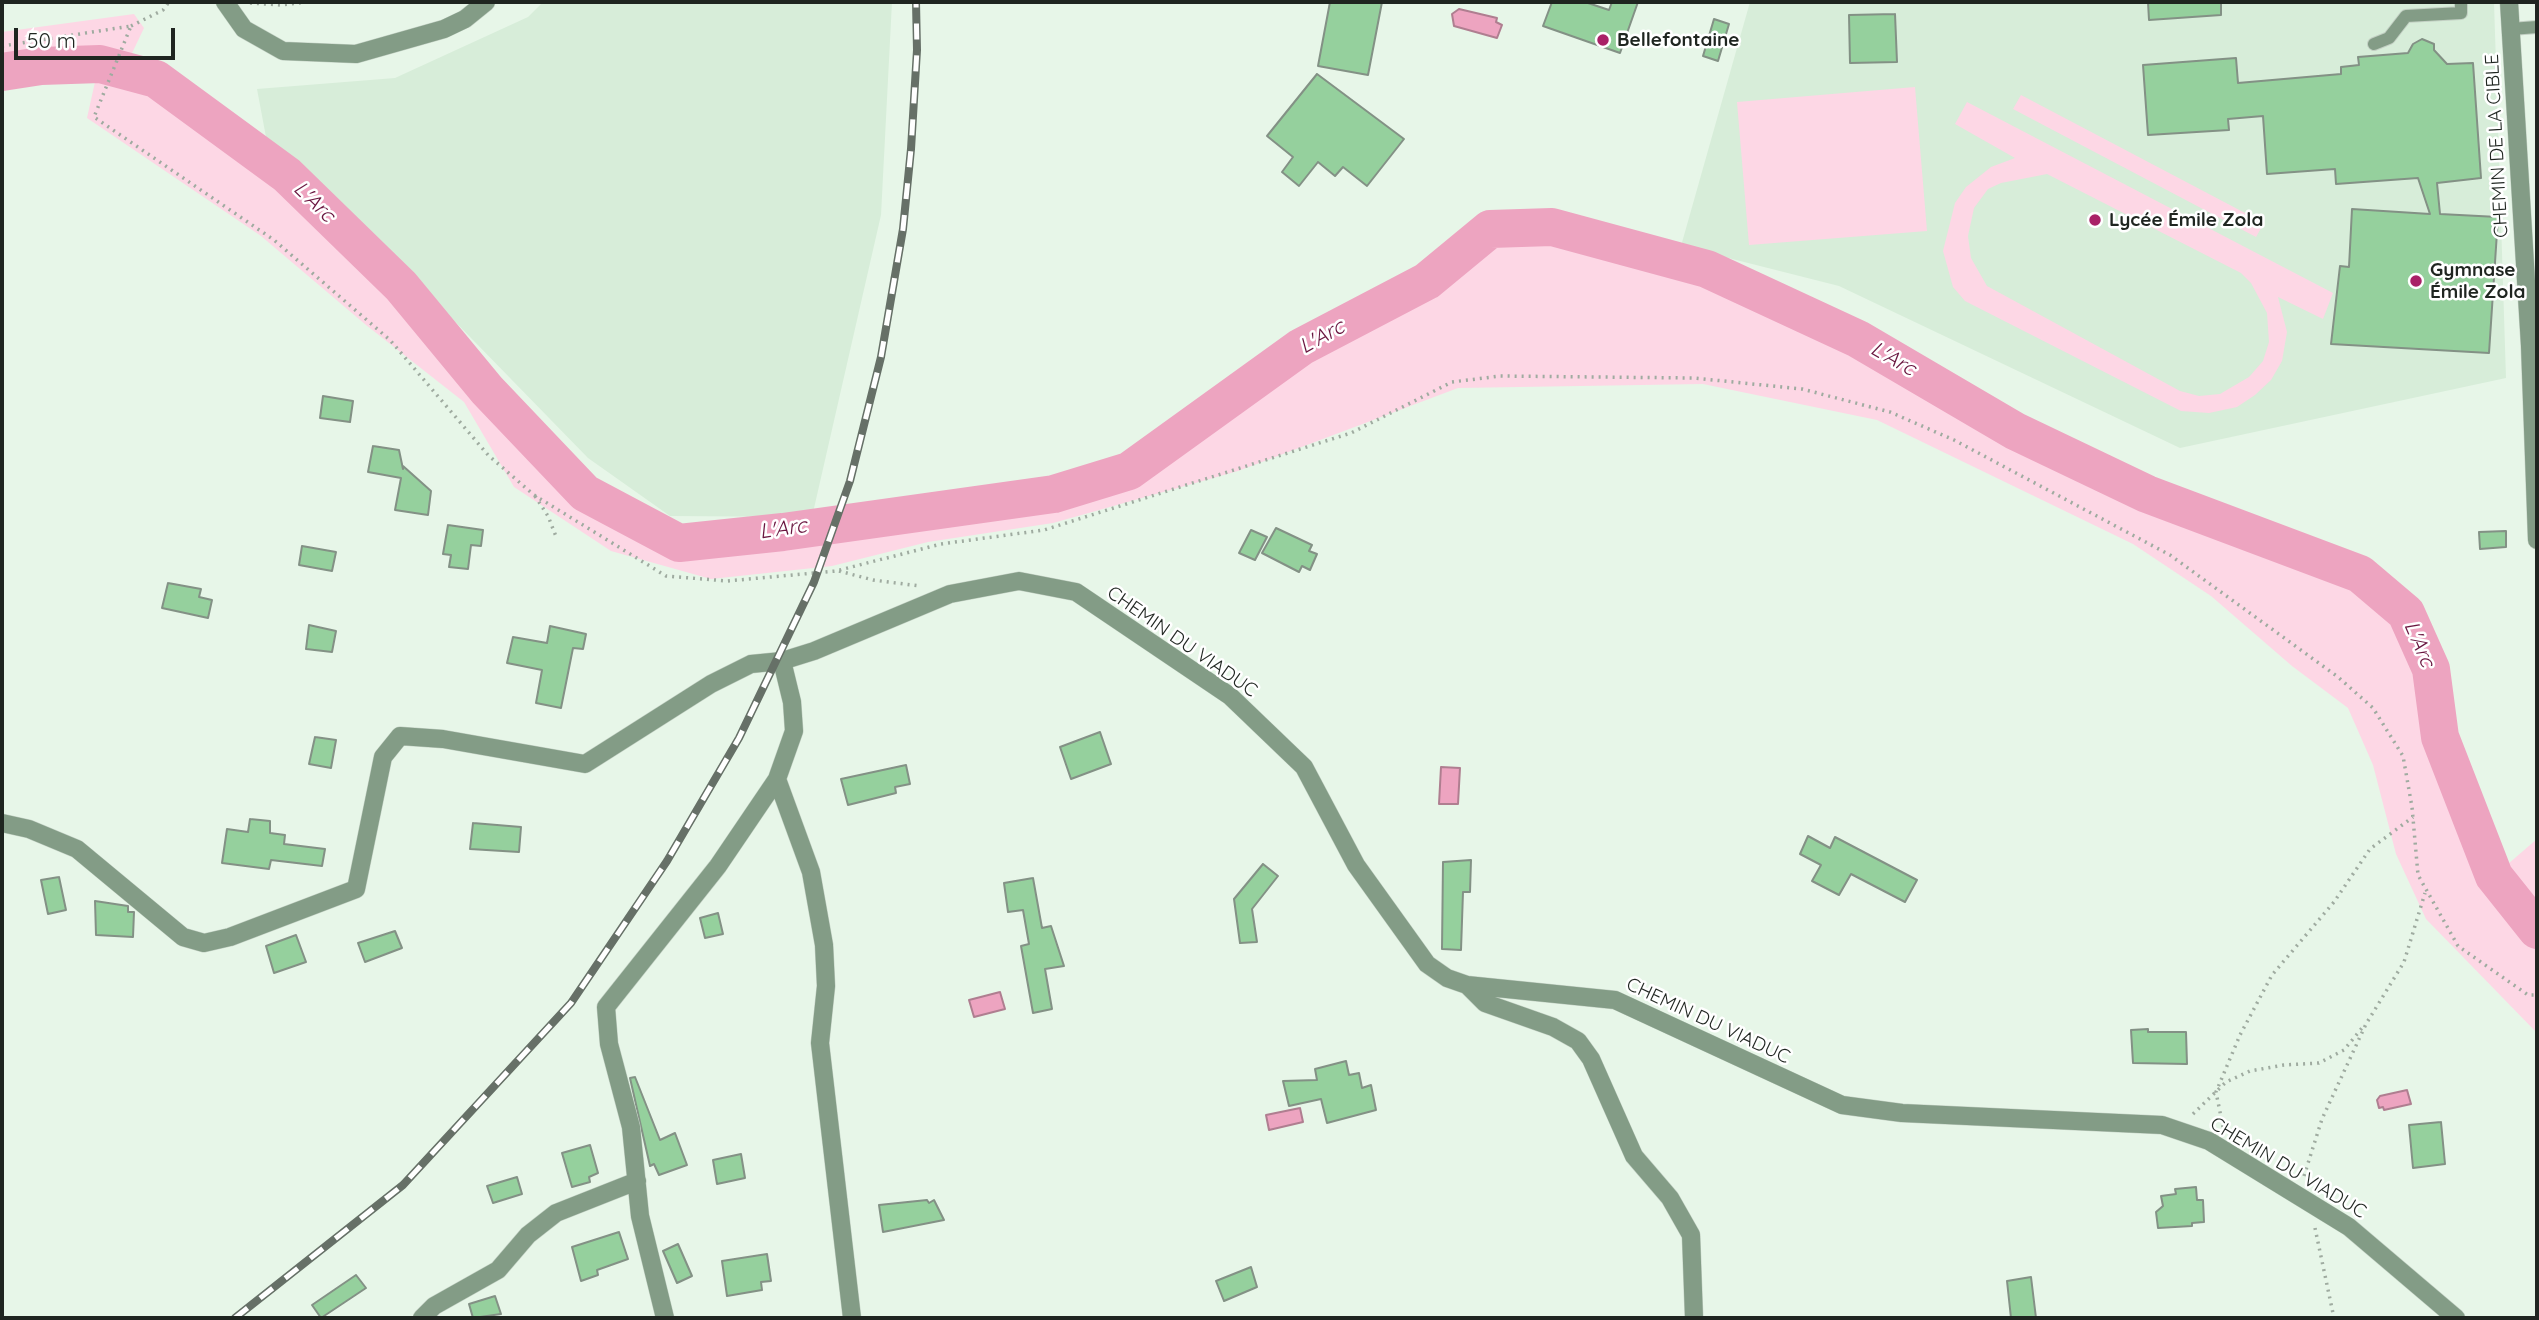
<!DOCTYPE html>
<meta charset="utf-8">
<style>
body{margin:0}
#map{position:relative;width:2539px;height:1320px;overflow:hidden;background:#e7f6e8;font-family:Quicksand,sans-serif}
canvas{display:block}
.frame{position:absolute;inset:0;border:4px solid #1f2520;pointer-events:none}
.scale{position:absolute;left:14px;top:28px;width:161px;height:32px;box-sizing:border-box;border:4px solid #1f2520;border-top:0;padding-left:9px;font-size:21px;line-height:24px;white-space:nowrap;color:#1f2520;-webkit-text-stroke:5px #fff;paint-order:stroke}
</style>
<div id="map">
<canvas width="2539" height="1320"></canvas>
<div class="frame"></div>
<div class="scale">50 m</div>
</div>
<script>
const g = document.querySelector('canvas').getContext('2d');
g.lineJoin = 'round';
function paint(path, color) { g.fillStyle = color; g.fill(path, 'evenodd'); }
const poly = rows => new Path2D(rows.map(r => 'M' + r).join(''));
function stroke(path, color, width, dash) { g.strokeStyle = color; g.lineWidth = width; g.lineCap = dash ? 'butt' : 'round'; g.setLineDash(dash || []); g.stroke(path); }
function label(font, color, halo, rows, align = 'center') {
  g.font = font + ' Quicksand,sans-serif'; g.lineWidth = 5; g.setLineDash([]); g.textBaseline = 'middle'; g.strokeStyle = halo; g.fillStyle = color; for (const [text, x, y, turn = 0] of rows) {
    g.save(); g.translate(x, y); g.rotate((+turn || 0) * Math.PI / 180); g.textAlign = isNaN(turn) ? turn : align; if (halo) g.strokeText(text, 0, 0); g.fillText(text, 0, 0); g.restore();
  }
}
paint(poly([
 [543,2,892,2,881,215,812,517,670,516,588,458,394,259,266,137,257,89,395,78,528,17],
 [1750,2,2494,2,2506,378,2180,448,1839,286,1681,246]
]), '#d7edd9');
paint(poly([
 [134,14,144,28,124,70,156,79,287,175,401,286,487,390,585,493,679,543,783,532,1053,494,1129,471,1301,347,1427,281,1490,229,1552,227,1707,269,1858,339,2015,431,2167,502,2360,574,2406,613,2431,669,2440,737,2494,876,2537,839,2537,1033,2426,919,2396,854,2373,765,2348,708,2292,666,2211,596,2133,544,1877,420,1703,384,1458,388,1238,471,1053,523,928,542,832,566,711,579,611,551,514,487,464,402,366,325,261,236,87,118,99,64,41,66,2,72,2,32],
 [1915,87,1927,231,1749,245,1737,102],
 [2021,95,2264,223,2256,237,2013,109],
 [1967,102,2333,293,2323,319,2278,297,2287,332,2282,361,2271,380,2255,395,2237,407,2209,413,2181,411,1965,301,1953,287,1943,251,1955,203,1966,187,1991,167,2015,158,1955,124],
 [2047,174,2241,273,2251,283,2267,313,2269,342,2263,361,2249,377,2220,394,2199,396,2180,391,1987,286,1971,258,1968,236,1974,208,1988,189,2001,183]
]), '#fdd7e5');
const water = poly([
 [1459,9,1497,18,1496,22,1502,25,1497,38,1454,26,1452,14,1459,9],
 [1441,767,1460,768,1458,804,1439,804,1441,767],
 [1000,992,1005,1009,974,1017,969,1000,1000,992],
 [2407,1090,2411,1104,2384,1110,2383,1107,2379,1108,2377,1100,2380,1096,2407,1090],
 [1300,1108,1303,1122,1269,1130,1266,1115,1300,1108]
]);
paint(water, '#eda4c0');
stroke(water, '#af7e90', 2);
stroke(poly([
 [2,72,41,66,100,64,156,79,287,175,401,286,487,390,585,493,679,543,783,532,1054,494,1129,471,1301,347,1427,281,1490,229,1552,227,1707,269,1858,339,2015,431,2147,494,2360,574,2406,613,2431,669,2440,737,2494,876,2537,930]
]), '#eda4c0', 38);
const building = poly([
 [1330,2,1382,2,1368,75,1318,66,1330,2],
 [1552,2,1585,2,1609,10,1612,2,1638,2,1620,53,1543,26,1552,2],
 [2148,2,2221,2,2221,15,2149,20,2148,2],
 [1895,14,1897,62,1850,63,1849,15,1895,14],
 [1714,19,1729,24,1718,61,1703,56,1714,19],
 [2422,39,2434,44,2434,50,2447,64,2473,63,2481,178,2437,183,2440,214,2498,217,2489,353,2331,344,2340,266,2349,267,2352,209,2430,214,2418,178,2336,184,2335,169,2267,174,2263,116,2228,119,2229,130,2148,135,2143,65,2236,58,2238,83,2341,74,2341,67,2359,65,2358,57,2408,53,2413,44,2422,39],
 [1317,74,1404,139,1367,186,1343,167,1335,176,1318,162,1299,186,1282,172,1293,157,1267,136,1317,74],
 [323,396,353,401,350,422,320,418,323,396],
 [373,446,399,450,403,469,403,466,431,491,428,515,395,510,401,478,368,472,373,446],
 [448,525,483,530,481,546,471,545,468,569,449,567,451,555,443,554,448,525],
 [1276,528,1312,545,1309,551,1317,554,1310,570,1302,566,1299,572,1262,553,1276,528],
 [1251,530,1267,537,1255,560,1239,553,1251,530],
 [2506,531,2506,547,2480,549,2479,532,2506,531],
 [302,546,336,552,332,571,299,565,302,546],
 [168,583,201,589,199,597,212,600,208,618,162,608,168,583],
 [309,625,336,631,332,652,306,649,309,625],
 [550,626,586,634,583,649,573,648,561,708,536,703,542,670,507,663,513,637,547,643,550,626],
 [1100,732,1111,764,1071,779,1060,747,1100,732],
 [315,737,336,740,331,768,309,764,315,737],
 [906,765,910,784,895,787,896,793,848,805,841,779,906,765],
 [250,819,270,821,270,833,285,835,284,844,325,849,322,866,271,860,269,869,222,863,227,829,248,832,250,819],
 [473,823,521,827,519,852,470,849,473,823],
 [1808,836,1830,848,1835,837,1917,880,1905,902,1851,874,1839,895,1812,881,1821,865,1800,854,1808,836],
 [1471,860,1470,892,1463,892,1461,950,1442,949,1443,862,1471,860],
 [1263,864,1278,876,1252,909,1257,942,1240,943,1234,899,1263,864],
 [59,877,66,910,48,914,41,880,59,877],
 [1033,878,1042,928,1051,926,1064,966,1045,969,1052,1009,1033,1013,1021,946,1029,944,1023,910,1008,912,1004,883,1033,878],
 [95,901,128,906,128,912,134,912,133,937,96,935,95,901],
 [718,913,723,934,705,938,700,918,718,913],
 [395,931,402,948,365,962,358,943,395,931],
 [296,935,306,962,274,973,266,946,296,935],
 [2148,1029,2148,1032,2186,1032,2187,1064,2133,1063,2131,1030,2148,1029],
 [1346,1061,1349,1075,1359,1073,1362,1088,1371,1085,1376,1110,1327,1123,1321,1099,1289,1106,1283,1081,1317,1080,1315,1069,1346,1061],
 [635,1077,660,1140,675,1133,687,1165,659,1175,654,1164,650,1166,630,1078,635,1077],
 [2441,1122,2445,1164,2413,1168,2409,1125,2441,1122],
 [590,1145,598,1173,589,1177,590,1182,572,1187,562,1153,590,1145],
 [741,1154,745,1178,717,1184,713,1160,741,1154],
 [517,1177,522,1194,493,1203,487,1186,517,1177],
 [2196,1187,2197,1200,2203,1200,2204,1222,2192,1223,2192,1226,2158,1228,2156,1212,2163,1206,2161,1196,2176,1194,2175,1189,2196,1187],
 [927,1200,929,1203,934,1200,944,1220,883,1232,879,1205,927,1200],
 [619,1232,628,1259,597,1270,598,1275,581,1281,572,1247,619,1232],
 [678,1244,692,1276,677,1283,663,1251,678,1244],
 [767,1254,771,1281,761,1282,762,1290,727,1296,722,1261,767,1254],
 [1251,1267,1257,1287,1224,1301,1216,1281,1251,1267],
 [356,1275,366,1288,321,1318,312,1305,356,1275],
 [2031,1277,2036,1318,2011,1318,2007,1281,2031,1277],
 [495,1296,501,1314,473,1318,469,1304,495,1296]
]);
paint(building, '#95d09d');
stroke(building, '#839185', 2);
const lane = poly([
 [2511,29,2537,27],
 [2374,44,2389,38,2406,16,2461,13,2461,2]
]);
const street = poly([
 [225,2,244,29,283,51,356,54,444,29,465,19,486,2],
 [2509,2,2530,346,2537,540],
 [782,661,792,702,794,731,777,779,811,872,824,945,826,986,820,1043,852,1318],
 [2,823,29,829,77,849,183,937,204,943,230,937,356,889,383,757,400,736,443,739,585,764,711,684,751,664,782,661,814,651,950,594,1019,581,1076,592,1230,696,1304,767,1356,865,1427,964,1447,978,1467,985,1615,1000,1842,1105,1902,1113,2162,1125,2209,1141,2349,1227,2456,1318],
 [1467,985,1485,1003,1553,1027,1578,1041,1591,1059,1634,1156,1670,1198,1691,1235,1694,1318],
 [422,1318,434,1306,498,1270,528,1235,556,1213,637,1181],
 [665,1318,640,1216,631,1127,609,1044,606,1007,718,866,777,779]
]);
stroke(lane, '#c3d0c4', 14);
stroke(street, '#c3d0c4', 19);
stroke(poly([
 [250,3,281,5,308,2],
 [131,26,163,10,169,2],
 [2,46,131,26,94,117,274,240,390,340,488,455,534,495,666,576,727,581,836,571,941,544,1044,530,1351,433,1452,382,1500,376,1694,378,1802,389,1890,412,1954,440,2170,555,2338,677,2373,708,2403,756,2412,807,2418,875,2458,946,2528,995,2537,995],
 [535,496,548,516,557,539],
 [839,571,873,580,920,586],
 [2193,1114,2226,1082,2250,1071,2284,1065,2319,1063,2344,1050,2362,1028],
 [2223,1127,2216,1092,2240,1035,2272,975,2334,902,2370,849,2413,817],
 [2304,1176,2322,1119,2366,1024,2404,962,2425,893],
 [2315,1228,2334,1318]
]), '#9faba0', 3.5, [2, 5]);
stroke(lane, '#839c86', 12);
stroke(street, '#839c86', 18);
const rail = poly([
 [235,1318,403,1185,571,1003,667,861,739,738,814,582,850,481,881,357,903,229,911,149,917,50,916,2]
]);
stroke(rail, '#667067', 8);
stroke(rail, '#fff', 5, [16]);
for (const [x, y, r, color] of [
 [1603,40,7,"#a92167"],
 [2095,220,7,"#a92167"],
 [2416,281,7,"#a92167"]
]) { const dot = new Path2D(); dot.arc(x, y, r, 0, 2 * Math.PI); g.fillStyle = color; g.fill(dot); stroke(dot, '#fff', 2.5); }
label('bold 19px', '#1f2520', '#fff', [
 ["Bellefontaine",1617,40],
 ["Lycée Émile Zola",2109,220],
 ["Gymnase",2430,270],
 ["Émile Zola",2430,292]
], 'left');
label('19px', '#1f2520', '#fff', [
 ["CHEMIN DE LA CIBLE",2497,146,-93],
 ["CHEMIN DU VIADUC",1182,642,35],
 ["CHEMIN DU VIADUC",1708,1021,25],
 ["CHEMIN DU VIADUC",2288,1168,31]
]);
label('italic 21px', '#69153f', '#fff', [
 ["L'Arc",314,202,44],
 ["L'Arc",1322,337,-29],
 ["L'Arc",1893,359,30],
 ["L'Arc",783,529,-8],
 ["L'Arc",2419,644,67]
]);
</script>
